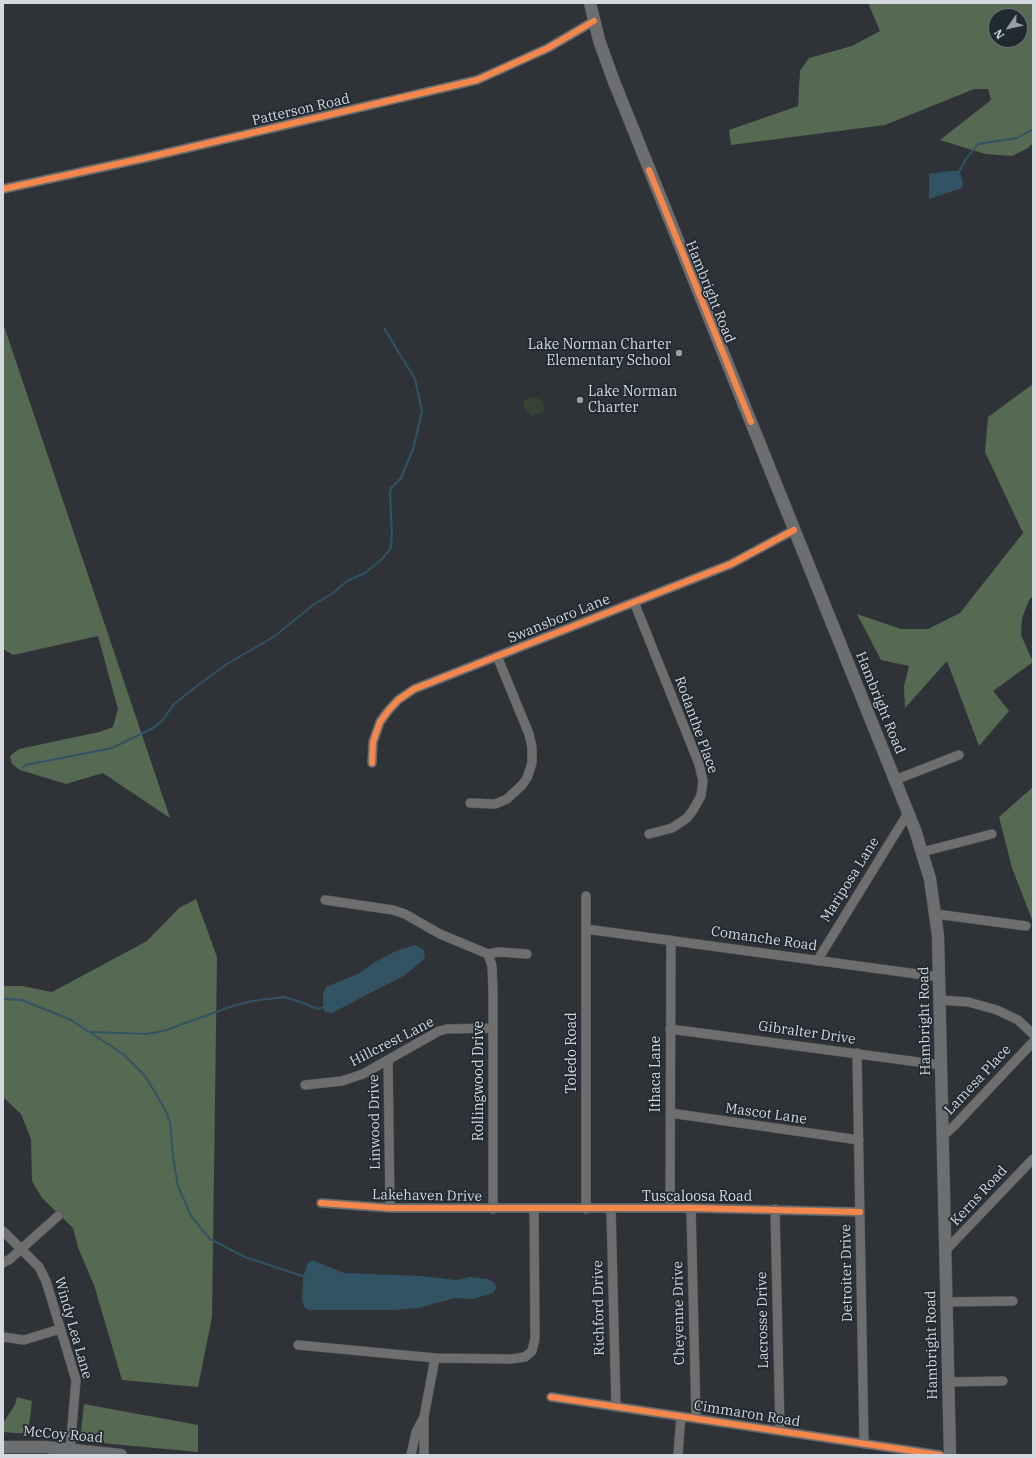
<!DOCTYPE html>
<style>
body{margin:0}
#map{position:relative;width:1036px;height:1458px;overflow:hidden;background:#2f3338;font-family:"IBM Plex Serif",serif}
canvas{display:block}
.frame{position:absolute;inset:0;border:4px solid #d4d9df;pointer-events:none}
.north{position:absolute;left:988px;top:8px;width:40px;height:40px;box-sizing:border-box;background:#212931;border:1px solid #696f77;border-radius:50%;rotate:236deg;font-size:11px;font-weight:700;line-height:16px;text-align:center;color:#d4d9df}
.north::after{content:'';display:block;margin:auto;width:14px;height:18px;background:#9a9fa5;clip-path:polygon(50% 0,100% 100%,50% 72%,0 100%)}
</style>
<div id="map">
<canvas width="1036" height="1458"></canvas>
<div class="frame"></div>
<div class="north">N</div>
</div>
<script>
const g = document.querySelector('canvas').getContext('2d');
g.lineJoin = 'round';
function paint(path, color) { g.fillStyle = color; g.fill(path, 'evenodd'); }
const poly = rows => new Path2D(rows.map(r => 'M' + r).join(''));
function stroke(path, color, width, dash) { g.strokeStyle = color; g.lineWidth = width; g.lineCap = dash ? 'butt' : 'round'; g.setLineDash(dash || []); g.stroke(path); }
function label(font, color, halo, rows, align = 'center') {
  g.font = font + ' "IBM Plex Serif",serif'; g.lineWidth = 3.5; g.setLineDash([]); g.textBaseline = 'middle'; g.strokeStyle = halo; g.fillStyle = color; for (const [text, x, y, turn = 0] of rows) {
    g.save(); g.translate(x, y); g.rotate((+turn || 0) * Math.PI / 180); g.textAlign = isNaN(turn) ? turn : align; if (halo) g.strokeText(text, 0, 0); g.fillText(text, 0, 0); g.restore();
  }
}
paint(poly([
 [532,397,542,400,545,408,543,412,532,416,526,410,523,404,524,400]
]), '#344332');
paint(poly([
 [868,3,1033,3,1033,143,1028,148,1012,156,985,154,940,140,991,100,988,89,974,89,885,125,731,145,729,130,798,106,800,71,809,58,852,46,880,31],
 [996,16,1020,16,1020,40,996,40],
 [3,323,108,634,170,818,103,773,66,784,20,770,12,764,10,756,19,749,99,732,113,727,118,709,98,636,13,655,3,649],
 [1033,384,1033,596,1029,600,1022,618,1021,635,1033,662,993,691,1009,711,979,746,947,661,905,708,904,686,909,666,881,660,857,614,901,629,928,629,960,613,1023,533,985,452,988,417],
 [1033,787,1033,922,1012,868,999,817],
 [196,899,217,957,212,1317,198,1387,122,1380,94,1285,79,1250,73,1228,42,1198,32,1181,31,1139,21,1114,3,1097,3,986,22,986,52,992,147,941,179,908],
 [17,1397,32,1401,28,1434,3,1432,3,1423,15,1405],
 [84,1404,198,1425,198,1452,80,1441]
]), '#566952');
paint(poly([
 [949,171,960,171,963,185,962,188,929,199,929,174],
 [415,945,424,950,425,956,423,960,405,975,332,1013,325,1012,323,1008,323,994,326,987,360,973,373,963,396,951],
 [312,1260,344,1273,421,1276,456,1280,470,1277,488,1279,495,1283,496,1288,493,1293,473,1299,455,1298,418,1308,392,1310,309,1310,304,1307,302,1300,303,1277,308,1263]
]), '#325364');
stroke(poly([
 [959,172,966,159,978,144,1017,138,1033,129],
 [22,768,26,765,112,748,153,728,162,721,174,704,197,686,227,664,275,636,314,604,332,594,347,581,365,573,381,560,388,552,391,547,392,534,390,494,391,488,401,478,413,449,422,411,415,379,384,328],
 [3,999,22,1000,71,1020,123,1054,145,1076,165,1109,170,1122,173,1157,178,1186,191,1216,210,1239,245,1257,305,1277],
 [92,1032,146,1034,163,1031,233,1006,252,1001,284,997,301,1002,318,1009,325,1007]
]), '#325364', 2);
const minor = poly([
 [3,189,145,158,477,80,548,48,594,21],
 [634,602,699,764,703,781,701,796,693,810,687,818,672,828,649,834],
 [372,763,373,742,380,722,388,711,398,700,414,689,731,564,794,530],
 [895,780,959,755],
 [470,803,495,804,507,799,522,785,527,778,532,763,532,747,529,734,497,656],
 [922,852,992,834],
 [586,896,586,1209],
 [325,900,393,910,405,914,440,934,488,954,499,952,527,954],
 [936,914,1026,926],
 [586,929,939,977],
 [488,954,492,966,493,990,493,1209],
 [817,961,908,813],
 [940,1000,968,1002,997,1010,1018,1020,1033,1034],
 [670,1029,941,1065],
 [857,1053,864,1444],
 [388,1060,390,1208],
 [305,1085,342,1081,363,1074,439,1031,447,1029,493,1028],
 [670,1113,859,1140],
 [943,1136,955,1125,1033,1042],
 [321,1203,390,1208,691,1208,860,1212],
 [670,1208,671,940],
 [691,1208,696,1418],
 [611,1209,616,1407],
 [775,1209,780,1431],
 [3,1231,39,1267,46,1281,76,1380,70,1450],
 [945,1251,1033,1159],
 [3,1263,10,1259,58,1216],
 [947,1302,1013,1301],
 [3,1337,24,1340,60,1329],
 [298,1345,435,1358,511,1359,525,1357,532,1351,535,1339,534,1209],
 [948,1382,1003,1381],
 [551,1397,940,1455],
 [411,1455,416,1432,424,1417],
 [424,1455,424,1417,435,1358],
 [678,1455,681,1416]
]);
const major = poly([
 [590,3,599,40,613,79,895,780,915,830,930,879,938,936,950,1455],
 [3,1447,45,1447,121,1455]
]);
stroke(minor, '#4e5155', 10);
stroke(major, '#4e5155', 13);
stroke(minor, '#6d6e6d', 9);
stroke(major, '#6d6e6f', 12);
stroke(poly([
 [649,170,751,422],
 [3,189,145,158,477,80,548,48,594,21],
 [372,763,373,742,380,722,388,711,398,700,414,689,731,564,794,530],
 [321,1203,390,1208,691,1208,860,1212],
 [551,1397,940,1455]
]), '#f5874c', 6);
for (const [x, y, r, color] of [
 [679,353,4,"#9a9fa5"],
 [580,400,4,"#9a9fa5"]
]) { const dot = new Path2D(); dot.arc(x, y, r, 0, 2 * Math.PI); g.fillStyle = color; g.fill(dot); stroke(dot, '#212931', 1.5); }
label('14px', '#d4d9df', '#212931', [
 ["Patterson Road",301,110,-13],
 ["Hambright Road",710,292,68],
 ["Swansboro Lane",559,619,-22],
 ["Hambright Road",880,703,68],
 ["Rodanthe Place",696,725,70],
 ["Mariposa Lane",850,880,-58],
 ["Comanche Road",764,939,8],
 ["Hambright Road",925,1021,-91],
 ["Gibralter Drive",807,1033,8],
 ["Hillcrest Lane",392,1042,-27],
 ["Toledo Road",572,1053,-90],
 ["Ithaca Lane",656,1074,-90],
 ["Lamesa Place",978,1080,-47],
 ["Rollingwood Drive",479,1081,-90],
 ["Mascot Lane",766,1114,8],
 ["Linwood Drive",375,1122,-91],
 ["Lakehaven Drive",427,1196,1],
 ["Kerns Road",979,1196,-47],
 ["Tuscaloosa Road",697,1197],
 ["Detroiter Drive",847,1273,-91],
 ["Richford Drive",599,1308,-91],
 ["Cheyenne Drive",679,1313,-91],
 ["Lacrosse Drive",763,1320,-91],
 ["Windy Lea Lane",73,1328,74],
 ["Hambright Road",932,1345,-91],
 ["Cimmaron Road",747,1414,9],
 ["McCoy Road",63,1435,5]
]);
label('14px', '#d4d9df', '#212931', [
 ["Lake Norman Charter",671,345],
 ["Elementary School",671,361],
 ["Lake Norman",588,392,"left"],
 ["Charter",588,408,"left"]
], 'right');
</script>
